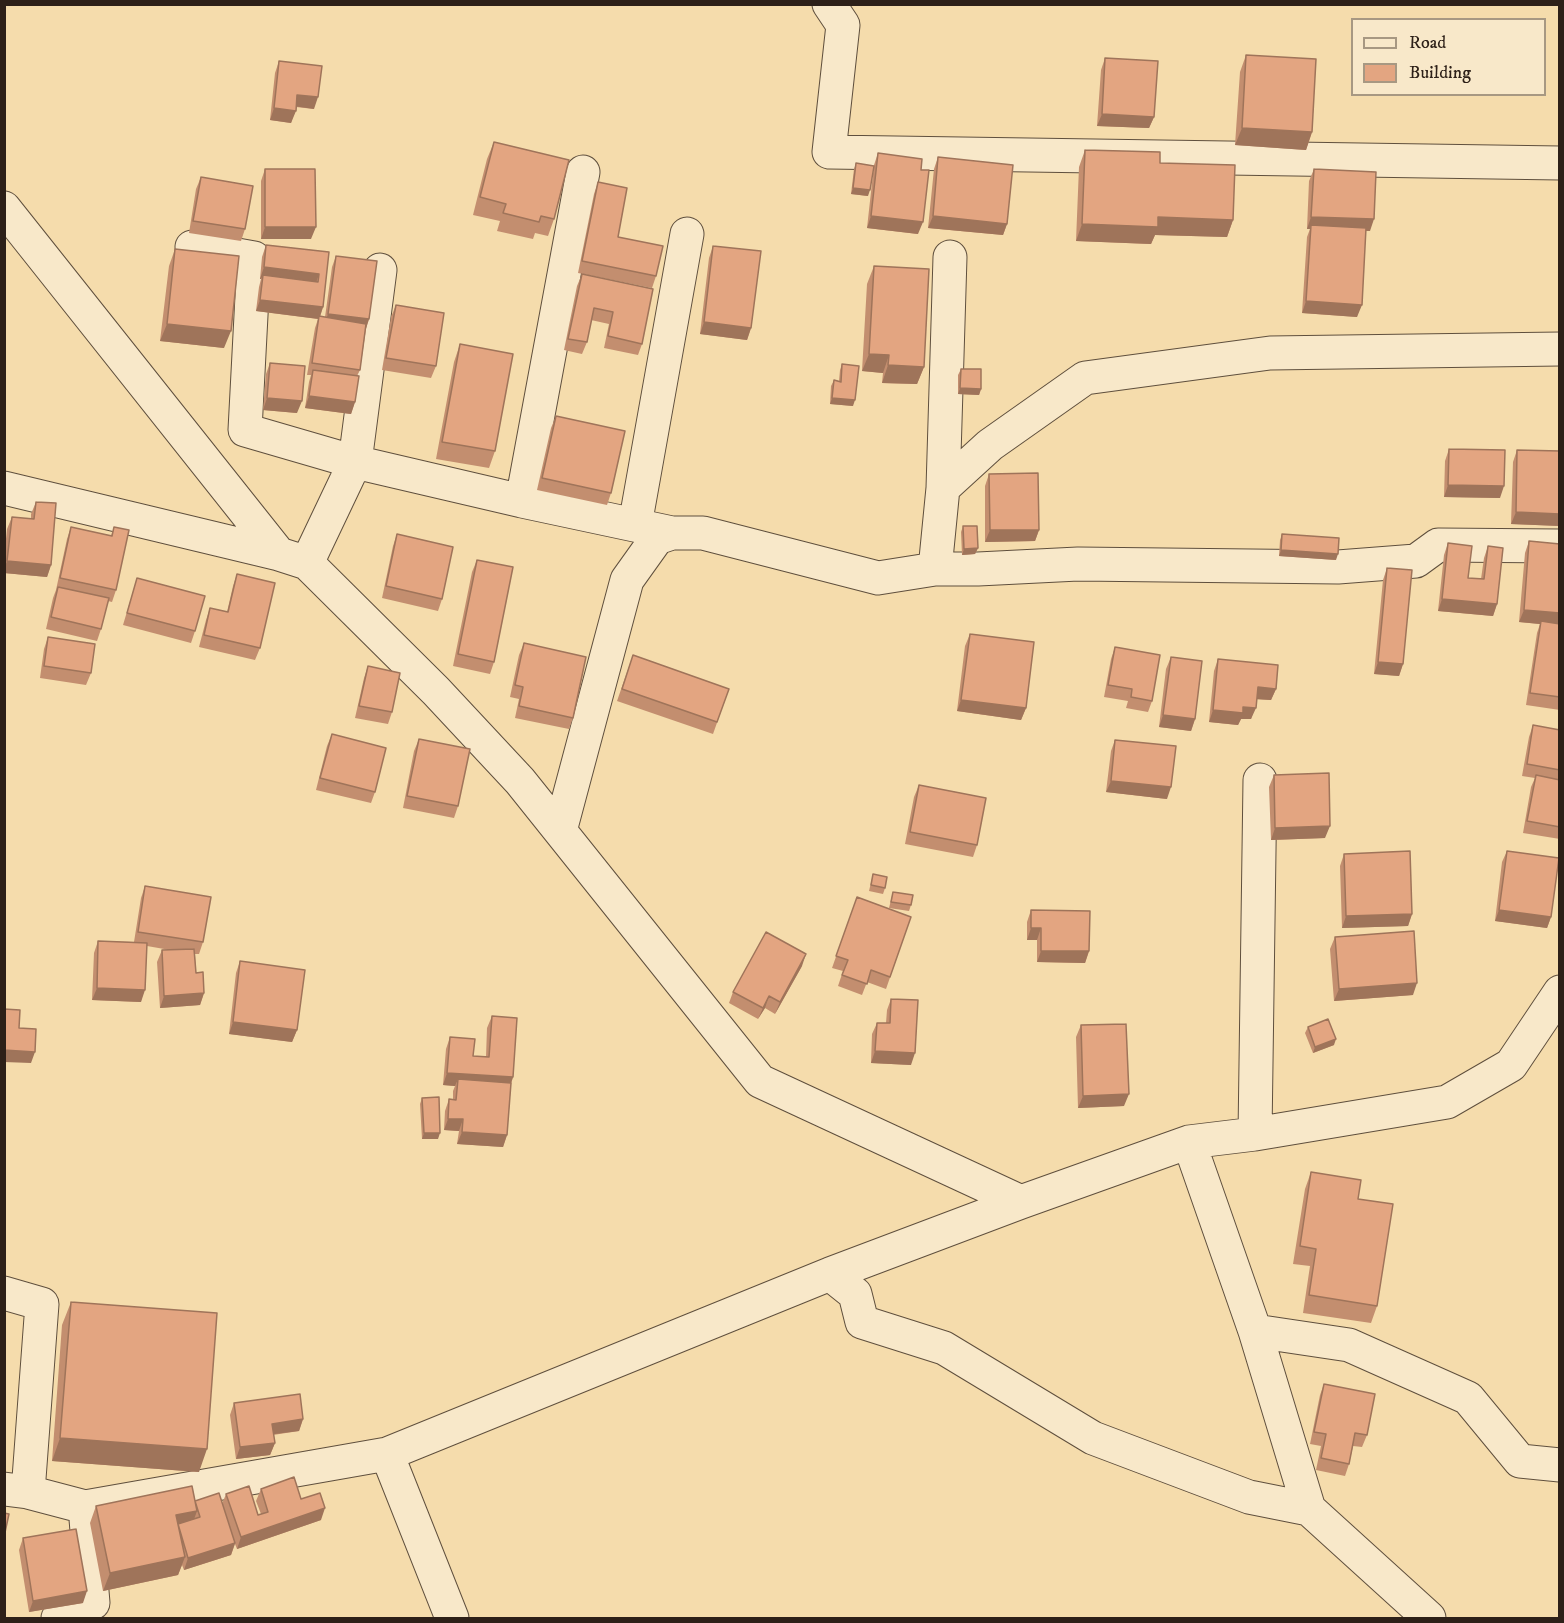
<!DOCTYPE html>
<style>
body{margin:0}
#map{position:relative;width:1564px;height:1623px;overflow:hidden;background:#f5dcac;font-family:"IM FELL DW Pica",serif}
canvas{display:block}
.frame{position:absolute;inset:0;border:6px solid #2d2018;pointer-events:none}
.legend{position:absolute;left:1351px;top:18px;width:195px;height:78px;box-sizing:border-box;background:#f8e8c9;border:2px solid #a79882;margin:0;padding:8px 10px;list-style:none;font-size:18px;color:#2d2018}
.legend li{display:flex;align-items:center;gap:12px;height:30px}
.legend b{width:30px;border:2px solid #a79882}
</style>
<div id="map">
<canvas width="1564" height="1623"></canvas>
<div class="frame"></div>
<ul class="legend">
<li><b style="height:8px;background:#f8e8c9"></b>Road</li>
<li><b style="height:16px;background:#e3a581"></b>Building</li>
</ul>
</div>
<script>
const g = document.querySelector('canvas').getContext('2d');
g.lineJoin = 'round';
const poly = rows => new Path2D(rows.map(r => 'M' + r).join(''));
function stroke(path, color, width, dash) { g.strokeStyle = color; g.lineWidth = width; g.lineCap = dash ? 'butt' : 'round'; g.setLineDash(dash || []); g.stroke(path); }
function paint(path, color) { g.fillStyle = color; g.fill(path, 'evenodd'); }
const street = poly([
 [829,4,843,25,829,152,1560,163],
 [583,172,522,501,672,533],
 [4,208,279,554,307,563,436,691,520,781,760,1081,1021,1202],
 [192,247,254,258,245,430,355,462,522,501],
 [4,488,279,554],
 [943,488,950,257],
 [635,525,687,234],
 [307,563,355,462,380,270],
 [935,569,978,569,1078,564,1338,567,1416,561,1438,545,1560,546],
 [560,831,627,580,657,538,672,533,703,533,878,578,935,569,943,488,990,445,1085,378,1270,353,1560,349],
 [1255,1134,1260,780],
 [1189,1142,1255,1331,1309,1509,1429,1618],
 [830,1274,855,1294,862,1322,944,1348,1093,1438,1249,1497,1309,1509],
 [4,1293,42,1304,28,1492],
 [1255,1331,1349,1345,1468,1398,1520,1461,1560,1465],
 [4,1489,28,1492,85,1507,387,1454],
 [58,1618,93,1603,85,1507],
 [452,1618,387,1454,830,1274,1021,1202,1189,1142,1255,1134,1447,1102,1511,1065,1560,992]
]);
stroke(street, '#5f4f3d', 35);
stroke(street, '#f8e8c9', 33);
paint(poly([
 [1246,55,1312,132,1306,150,1235,145,1240,72],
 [1105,58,1154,117,1149,128,1097,126,1101,70],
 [279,61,314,109,296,107,291,123,270,120,275,73],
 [494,142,554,219,548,236,535,233,533,239,497,231,500,221,473,215,487,159],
 [1085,150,1160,163,1233,220,1227,237,1155,235,1151,244,1076,241,1079,167],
 [878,153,918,234,867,228,874,165],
 [938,157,1007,224,1003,235,928,228,934,169],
 [856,163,868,196,851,194,854,169],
 [265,169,311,239,261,239,261,181],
 [1314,169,1370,231,1366,231,1357,317,1302,313,1307,237,1310,229,1307,229,1309,181],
 [201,177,245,229,241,241,189,233,196,189],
 [598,182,618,237,656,276,652,288,578,273,594,194],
 [266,245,329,252,323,307,320,317,325,317,332,267,336,256,369,319,366,329,360,370,357,376,355,402,351,414,305,408,309,382,311,375,307,375,315,328,318,319,256,311,259,287,261,279,260,279,262,257],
 [713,246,751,328,747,340,700,334,709,258],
 [175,249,224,348,160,341,169,266],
 [874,266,924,367,917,384,882,383,883,373,862,371,867,284],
 [582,274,642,344,638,355,604,348,609,324,591,320,587,342,582,354,564,350,577,286],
 [396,305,436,366,431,378,382,370,391,317],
 [460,344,495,451,489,468,436,459,454,362],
 [270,363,297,413,263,410,266,374],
 [842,364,853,406,830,404,831,386,834,380,839,381,840,370],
 [961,369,981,389,979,395,958,394,958,375],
 [556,416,611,493,607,505,537,490,551,428],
 [1449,449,1500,498,1444,497,1445,461],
 [1517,450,1560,451,1560,526,1511,524,1513,462],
 [989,474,1039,530,1035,541,985,542,985,486],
 [36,502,51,565,47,577,4,573,4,558,7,529,12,517,31,519,31,514],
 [963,526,978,548,975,554,962,555,961,532],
 [71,527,111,536,114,527,116,590,112,602,108,601,101,629,97,641,46,629,53,598,56,590,67,539],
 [397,534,442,599,438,611,382,598,393,546],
 [1282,534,1336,560,1279,556,1280,540],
 [1529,541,1560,544,1560,710,1526,705,1537,633,1540,624,1519,622,1525,553],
 [1448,543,1468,578,1481,579,1484,558,1488,546,1497,604,1493,616,1438,611,1444,555],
 [477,560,494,662,490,674,453,666,472,572],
 [1387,568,1403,664,1399,676,1374,674,1383,580],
 [237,574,260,648,255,660,199,647,206,620,210,608,227,612,233,586],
 [137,578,195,631,191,643,123,625],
 [970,634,1026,708,1021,720,957,711,965,646],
 [48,637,91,673,86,685,40,678,44,649],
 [524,643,573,718,569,729,515,718,519,699,510,697,519,655],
 [1115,647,1152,701,1148,712,1126,708,1128,701,1104,697,1111,659],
 [633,655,729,689,713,734,617,701],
 [1171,657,1195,719,1191,731,1159,727,1166,669],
 [1218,659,1276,689,1271,700,1257,699,1251,719,1241,719,1238,725,1209,722,1214,671],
 [368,666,392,712,388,724,355,718,364,678],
 [1533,725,1560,730,1560,839,1523,833,1531,787,1535,778,1522,776,1529,737],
 [332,734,375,792,371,803,316,790,327,746],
 [419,739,458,806,454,818,403,808,414,751],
 [1115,740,1167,799,1106,792,1111,751],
 [1274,775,1325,838,1271,840,1269,787],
 [919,785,977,845,973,857,905,844,914,797],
 [1507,851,1551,917,1547,928,1495,921,1502,862],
 [1344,854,1412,914,1408,926,1342,928,1340,866],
 [873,874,885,888,883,894,869,891],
 [145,886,203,942,199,954,195,954,196,973,204,993,200,1005,160,1008,157,962,162,950,170,950,147,946,141,1002,92,1000,94,953,98,941,134,942,141,898],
 [893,892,911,905,909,911,889,908],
 [857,897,911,917,886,989,867,982,862,995,838,986,843,971,832,968],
 [1031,910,1089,951,1085,963,1037,962,1037,940,1027,940,1027,922],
 [1335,937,1413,995,1334,1001,1330,949],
 [240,961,297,1030,292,1042,229,1034,236,973],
 [802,966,775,1014,765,1008,758,1019,729,1003,733,992],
 [891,999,911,1065,871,1063,872,1034,877,1023,886,1023,887,1010],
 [492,1016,513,1077,511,1084,507,1135,503,1147,457,1144,459,1131,444,1130,445,1111,449,1099,453,1099,453,1091,455,1086,443,1085,446,1049,450,1037,473,1056,486,1057,487,1028],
 [1081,1025,1124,1106,1078,1108,1076,1037],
 [1308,1027,1334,1045,1313,1053,1305,1033],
 [422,1098,438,1139,422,1139,420,1104],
 [1311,1172,1377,1306,1371,1323,1303,1313,1310,1266,1293,1264,1305,1189],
 [71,1302,199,1472,52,1461,62,1325],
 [1324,1384,1367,1435,1362,1447,1353,1446,1349,1464,1345,1476,1316,1470,1321,1446,1310,1444,1320,1395],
 [234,1403,303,1419,299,1431,273,1435,275,1443,270,1455,236,1459,230,1415],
 [261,1489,301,1499,321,1520,237,1549,235,1544,231,1555,184,1570,182,1565,178,1575,103,1591,90,1523,96,1506,222,1504,226,1494,258,1515,261,1514,256,1501],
 [23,1538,83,1603,29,1612,19,1550]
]), '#c38e6f');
paint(poly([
 [297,95,318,97,314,109,293,106],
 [274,108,296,111,291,123,270,120],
 [1102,114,1154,117,1149,128,1097,126],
 [1242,128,1312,132,1306,150,1235,145],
 [853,188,870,190,868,196,851,194],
 [871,216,923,222,918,234,867,228],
 [933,216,1007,224,1003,235,928,228],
 [1158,217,1233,220,1227,237,1155,235,1151,244,1076,241,1082,224],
 [1311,217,1374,219,1370,231,1311,229,1311,225,1310,229,1307,229],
 [265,227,316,227,311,239,261,239],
 [264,267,319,274,315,286,263,275,261,279,260,279],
 [260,300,323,307,319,319,256,311],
 [1306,301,1362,305,1357,317,1302,313],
 [328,314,369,319,365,331,324,325],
 [704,322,751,328,747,340,700,334],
 [167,324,231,331,224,348,160,341],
 [869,354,889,355,883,373,862,371],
 [888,365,924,367,917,384,882,383],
 [960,388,981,389,979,395,958,394],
 [309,396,355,402,351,414,305,408],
 [267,398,302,401,297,413,263,410],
 [832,398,855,400,853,406,830,404],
 [1448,485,1504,486,1500,498,1444,497],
 [1516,512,1560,514,1560,526,1511,524],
 [990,530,1039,530,1035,541,985,542],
 [978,548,975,554,962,555,964,549],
 [1281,550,1338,554,1336,560,1279,556],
 [7,561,51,565,47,577,4,573,4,569],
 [1442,599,1497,604,1493,616,1438,611],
 [1524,610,1560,613,1560,625,1541,621,1540,624,1519,622],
 [1378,662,1403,664,1399,676,1374,674],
 [1258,687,1276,689,1271,700,1253,699],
 [961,700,1026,708,1021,720,957,711],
 [1243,707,1256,708,1251,719,1241,719,1238,725,1209,722,1213,710],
 [1163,715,1195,719,1191,731,1159,727],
 [1111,781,1171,787,1167,799,1106,792],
 [1330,826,1325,838,1271,840,1275,828],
 [1499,910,1551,917,1547,928,1495,921],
 [1412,914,1408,926,1342,928,1346,916],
 [1031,928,1041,928,1037,940,1027,940],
 [1041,951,1089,951,1085,963,1037,962],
 [806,954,802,966,775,1014,780,1002],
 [1417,983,1413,995,1334,1001,1339,989],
 [97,988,145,990,141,1002,92,1000],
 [204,993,200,1005,160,1008,164,996],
 [769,996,765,1008,758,1019,763,1008],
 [233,1022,297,1030,292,1042,229,1034],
 [1336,1039,1334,1045,1313,1053,1315,1047],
 [4,1050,35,1052,31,1063,4,1062],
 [875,1051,915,1053,911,1065,871,1063],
 [447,1073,513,1077,509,1089,458,1079,455,1086,443,1085],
 [1129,1094,1124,1106,1078,1108,1083,1096],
 [448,1119,463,1119,459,1131,444,1130],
 [462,1132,507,1135,503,1147,457,1144],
 [424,1133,440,1133,438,1139,422,1139],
 [303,1419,299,1431,267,1435,272,1424],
 [60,1438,207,1449,199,1472,52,1461],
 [275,1443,270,1455,236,1459,240,1447],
 [325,1508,321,1520,237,1549,241,1537],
 [197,1511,191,1528,179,1530,176,1515],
 [235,1543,231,1555,184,1570,188,1558],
 [185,1557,178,1575,103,1591,110,1573],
 [87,1591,83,1603,29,1612,33,1601]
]), '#9f745a');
const building = poly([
 [1246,55,1316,59,1312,132,1242,128,1246,55],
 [1105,58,1158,61,1154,117,1102,114,1105,58],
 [279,61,322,66,318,97,297,95,296,111,274,108,279,61],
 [494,142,569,160,554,219,541,216,539,222,503,213,506,204,480,197,494,142],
 [1085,150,1160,152,1160,163,1235,165,1233,220,1158,217,1158,227,1082,224,1085,150],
 [878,153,922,159,921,170,929,170,923,222,871,216,878,153],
 [938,157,1013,165,1007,224,933,216,938,157],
 [856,163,874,166,870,190,853,188,856,163],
 [265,169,315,169,316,227,265,227,265,169],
 [1314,169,1376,172,1374,219,1311,217,1314,169],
 [201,177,253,186,245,229,193,221,201,177],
 [598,182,627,188,618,237,663,246,656,276,582,261,598,182],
 [1311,225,1366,228,1362,305,1306,301,1311,225],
 [266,245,329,252,323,307,260,300,263,275,318,282,319,274,264,267,266,245],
 [713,246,761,251,751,328,704,322,713,246],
 [175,249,239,256,231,331,167,324,175,249],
 [336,256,377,261,369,319,328,314,336,256],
 [874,266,929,269,924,367,888,365,889,355,869,354,874,266],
 [582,274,653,289,642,344,608,336,613,312,594,308,587,342,568,339,582,274],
 [396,305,444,313,436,366,386,358,396,305],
 [319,316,366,324,360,370,312,363,319,316],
 [460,344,513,354,495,451,442,442,460,344],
 [270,363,305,366,302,401,267,398,270,363],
 [842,364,859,366,855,400,832,398,834,380,841,382,842,364],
 [961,369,981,369,981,389,960,388,961,369],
 [313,370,359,376,355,402,309,396,313,370],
 [556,416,625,431,611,493,542,478,556,416],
 [1449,449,1505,450,1504,486,1448,485,1449,449],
 [1517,450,1560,451,1560,514,1516,512,1517,450],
 [1038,473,1039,530,990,530,989,474,1038,473],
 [36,502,56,503,51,565,7,561,12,517,34,519,36,502],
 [963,526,977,526,978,548,964,549,963,526],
 [71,527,112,536,114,527,129,530,116,590,60,578,71,527],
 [397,534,453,547,442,599,386,586,397,534],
 [1282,534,1339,538,1338,554,1281,550,1282,534],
 [1529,541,1560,544,1560,613,1524,610,1529,541],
 [1448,543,1472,546,1468,578,1484,579,1488,546,1503,548,1497,604,1442,599,1448,543],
 [477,560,513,567,494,662,458,654,477,560],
 [1387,568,1412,570,1403,664,1378,662,1387,568],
 [237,574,275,583,260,648,204,635,210,608,228,612,237,574],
 [137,578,205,596,195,631,127,613,137,578],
 [58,587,109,598,101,629,51,617,58,587],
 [1541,621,1560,624,1560,697,1530,693,1541,621],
 [970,634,1034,642,1026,708,961,700,970,634],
 [48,637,95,644,91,673,44,666,48,637],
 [524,643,586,657,573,718,519,706,523,687,515,685,524,643],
 [1115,647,1160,655,1152,701,1131,697,1132,689,1108,685,1115,647],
 [633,655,729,689,717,722,622,689,633,655],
 [1171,657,1202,661,1195,719,1163,715,1171,657],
 [1218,659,1278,665,1276,689,1258,687,1256,708,1243,707,1243,713,1213,710,1218,659],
 [368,666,400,673,392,712,359,706,368,666],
 [1533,725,1560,730,1560,770,1527,764,1533,725],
 [332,734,386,748,375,792,320,778,332,734],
 [419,739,470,749,458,806,407,796,419,739],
 [1115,740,1176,746,1171,787,1111,781,1115,740],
 [1329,773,1330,826,1275,828,1274,775,1329,773],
 [1536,775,1560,780,1560,827,1527,821,1536,775],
 [919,785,986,798,977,845,910,832,919,785],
 [1410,851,1412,914,1346,916,1344,854,1410,851],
 [1507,851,1559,858,1551,917,1499,910,1507,851],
 [873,874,887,877,885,888,871,885,873,874],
 [145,886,211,897,203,942,138,932,145,886],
 [893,892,913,895,911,905,891,902,893,892],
 [857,897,911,917,890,977,871,970,867,984,842,975,848,960,836,956,857,897],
 [1031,910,1090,911,1089,951,1041,951,1041,928,1031,928,1031,910],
 [1414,931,1417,983,1339,989,1335,937,1414,931],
 [766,932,806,954,780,1002,769,996,763,1008,733,992,766,932],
 [98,941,147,943,145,990,97,988,98,941],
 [194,949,196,973,203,972,204,993,164,996,162,950,194,949],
 [240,961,305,970,297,1030,233,1022,240,961],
 [891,999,918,1000,915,1053,875,1051,877,1023,890,1023,891,999],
 [4,1009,20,1010,19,1028,36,1029,35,1052,4,1050,4,1009],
 [492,1016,517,1018,513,1077,447,1073,450,1037,475,1039,473,1056,489,1057,492,1016],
 [1328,1019,1336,1039,1315,1047,1308,1027,1328,1019],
 [1126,1024,1129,1094,1083,1096,1081,1025,1126,1024],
 [458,1079,511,1083,507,1135,462,1132,463,1119,448,1119,449,1099,456,1100,458,1079],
 [439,1097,440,1133,424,1133,422,1098,439,1097],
 [1311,1172,1361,1180,1358,1199,1393,1204,1377,1306,1309,1295,1316,1249,1300,1246,1311,1172],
 [71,1302,217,1313,207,1449,60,1438,71,1302],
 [1324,1384,1375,1394,1367,1435,1355,1433,1349,1464,1321,1458,1326,1434,1314,1432,1324,1384],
 [300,1394,303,1419,272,1424,275,1443,240,1447,234,1403,300,1394],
 [294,1477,301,1499,320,1493,325,1508,241,1537,226,1494,249,1486,258,1515,268,1512,261,1489,294,1477],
 [192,1486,197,1511,176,1515,185,1557,110,1573,96,1506,192,1486],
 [219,1493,235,1543,188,1558,178,1524,200,1517,195,1501,219,1493],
 [4,1513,9,1514,4,1537,4,1513],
 [76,1529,87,1591,33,1601,23,1538,76,1529]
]);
paint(building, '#e3a581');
stroke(building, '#9f745a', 1.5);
</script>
